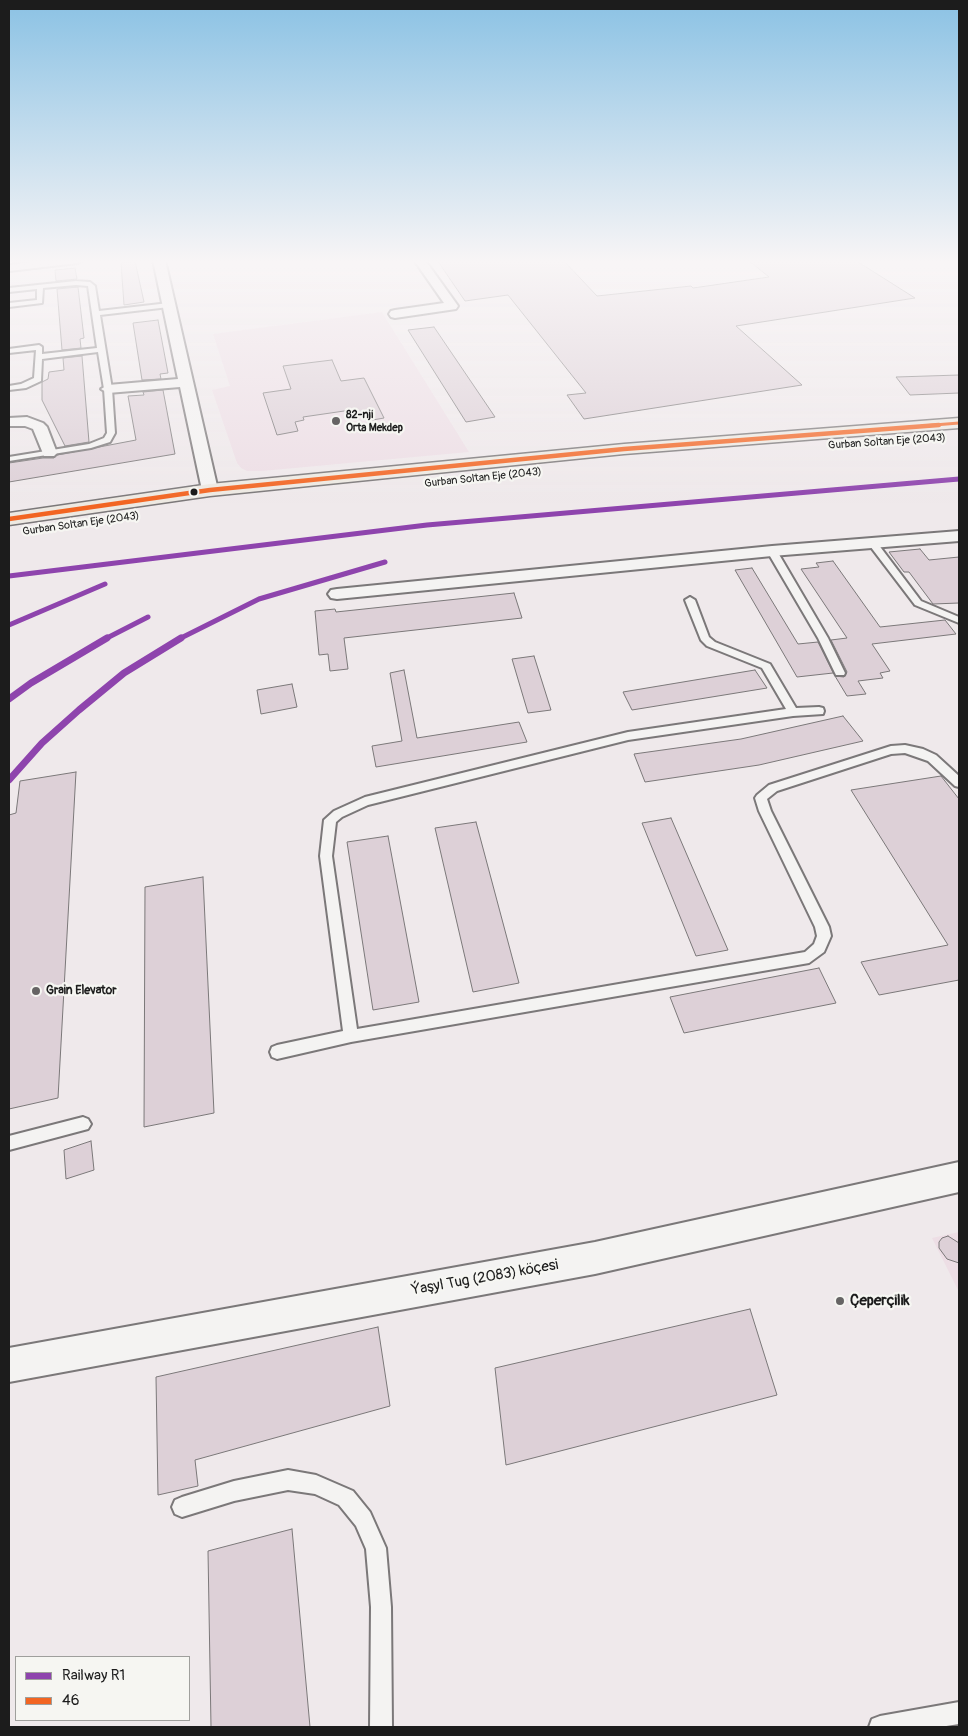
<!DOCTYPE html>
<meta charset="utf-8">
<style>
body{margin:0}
#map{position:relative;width:968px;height:1736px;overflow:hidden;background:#efe9eb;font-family:Pangolin,sans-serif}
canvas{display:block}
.frame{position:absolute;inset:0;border:10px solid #1c1c1c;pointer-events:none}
.legend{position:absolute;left:15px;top:1656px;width:175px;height:65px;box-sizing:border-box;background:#f6f6f2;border:1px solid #9f9f9c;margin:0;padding:6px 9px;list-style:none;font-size:15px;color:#1c1c1c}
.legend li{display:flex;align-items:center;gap:10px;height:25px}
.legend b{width:25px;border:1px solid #9f9f9c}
</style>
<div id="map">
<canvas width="968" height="1736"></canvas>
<div class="frame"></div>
<ul class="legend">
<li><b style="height:6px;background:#8e44ad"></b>Railway R1</li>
<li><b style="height:6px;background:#f26522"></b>46</li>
</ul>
</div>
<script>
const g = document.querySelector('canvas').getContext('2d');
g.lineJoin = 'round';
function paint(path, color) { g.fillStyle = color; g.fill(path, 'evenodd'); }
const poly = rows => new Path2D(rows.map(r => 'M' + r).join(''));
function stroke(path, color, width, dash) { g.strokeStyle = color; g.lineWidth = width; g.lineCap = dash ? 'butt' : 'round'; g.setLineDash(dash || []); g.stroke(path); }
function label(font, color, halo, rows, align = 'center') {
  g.font = font + ' Pangolin,sans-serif'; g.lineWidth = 4.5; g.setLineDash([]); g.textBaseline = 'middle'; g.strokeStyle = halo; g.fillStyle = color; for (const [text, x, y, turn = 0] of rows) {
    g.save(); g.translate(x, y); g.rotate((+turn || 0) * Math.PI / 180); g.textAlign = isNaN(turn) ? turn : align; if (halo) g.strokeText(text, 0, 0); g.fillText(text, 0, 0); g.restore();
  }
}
paint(poly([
 [382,312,469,452,262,471,247,471,241,468,237,463,212,390,230,386,213,334],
 [959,1232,959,1292,932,1238]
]), '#eddee5');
const building = poly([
 [437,260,564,261,597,296,691,286,693,288,769,277,748,260,855,260,915,298,736,326,802,385,584,419,567,395,586,393,508,295,465,301,437,260],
 [135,261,144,302,124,305,121,263,135,261],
 [75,268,77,279,56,281,55,270,75,268],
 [78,287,84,338,80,339,81,348,62,350,57,289,78,287],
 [158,320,168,373,160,374,161,379,142,380,133,323,158,320],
 [434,327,495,417,466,422,408,330,434,327],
 [82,356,89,442,65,446,42,400,42,382,48,379,49,372,64,370,63,358,82,356],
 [332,360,341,381,364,378,384,418,367,421,363,414,354,415,351,410,303,417,304,420,295,422,298,431,277,435,263,393,291,389,283,366,332,360],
 [959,375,959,393,910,395,896,377,959,375],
 [163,390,175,454,9,482,9,463,43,458,54,458,57,455,136,440,128,396,144,395,143,392,163,390],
 [920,549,929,560,959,557,959,603,933,604,909,572,904,572,889,552,920,549],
 [833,561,880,627,945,620,956,634,872,644,890,671,880,673,883,678,858,681,866,694,847,696,835,676,844,677,847,672,831,640,847,638,801,569,819,567,816,563,833,561],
 [752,568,798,644,818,642,834,674,833,673,797,677,735,570,752,568],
 [514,593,522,618,344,638,348,669,330,671,328,654,319,655,315,611,335,609,336,612,514,593],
 [534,656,551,710,528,713,512,659,534,656],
 [404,670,417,738,519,722,527,742,376,767,372,746,402,741,390,673,404,670],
 [755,670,767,688,632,710,623,692,755,670],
 [292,684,297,707,261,714,257,690,292,684],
 [843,716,863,741,759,765,645,782,634,754,741,739,843,716],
 [76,772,58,1098,9,1109,9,815,16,813,20,781,76,772],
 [941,776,959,799,959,980,879,995,861,962,948,945,851,790,941,776],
 [671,818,728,950,696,956,642,823,671,818],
 [476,822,519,983,473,992,435,828,476,822],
 [388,836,419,1002,373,1010,347,842,388,836],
 [203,877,214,1113,144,1127,145,887,203,877],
 [819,968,836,1003,684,1033,670,997,819,968],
 [91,1141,94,1170,66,1179,64,1150,91,1141],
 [948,1236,959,1243,959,1263,947,1259,939,1248,939,1242,942,1238,948,1236],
 [750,1309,777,1395,506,1465,495,1368,750,1309],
 [378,1327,390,1406,195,1460,198,1486,158,1495,156,1377,378,1327],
 [292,1529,310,1727,211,1727,208,1551,292,1529]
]);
paint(building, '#ddd0d7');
stroke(building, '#7b7879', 1);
const lane = poly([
 [76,281,90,282,95,286,99,311,169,303,172,305,169,307,100,315,112,389,115,433,110,442,91,448,9,461,9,457,89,444,104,438,107,433,104,389,98,352,42,359,41,381,26,388,9,390,9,386,21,384,34,378,36,350,9,353,9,349,39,345,42,347,42,354,97,348,88,286,76,285,43,288,42,303,9,307,9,303,37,300,37,289,9,292,9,288,76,281],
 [872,539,875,540,921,601,959,617,959,623,915,605,867,542,872,539],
 [772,548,777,551,828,638,845,673,844,675,836,675,835,673,818,638,767,551,772,548],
 [690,597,695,600,709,637,715,642,770,664,796,708,819,707,823,708,824,711,823,714,793,716,628,740,368,805,342,817,336,822,332,856,357,1029,805,952,814,944,817,936,815,927,759,811,755,798,757,795,769,785,891,746,905,745,923,749,936,755,959,776,959,787,955,786,928,761,905,753,891,754,777,791,767,799,771,811,829,927,831,936,824,952,809,963,351,1042,277,1059,272,1057,270,1052,272,1047,277,1045,343,1031,320,856,324,820,334,811,365,797,628,732,786,709,762,668,707,646,701,640,685,600,690,597],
 [83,1117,88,1119,91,1124,88,1129,9,1150,9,1136,83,1117],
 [288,1470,316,1475,353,1491,370,1512,386,1548,391,1607,392,1727,370,1727,371,1607,366,1549,356,1526,339,1505,315,1494,288,1490,234,1501,182,1517,175,1514,172,1507,175,1500,182,1497,234,1481,288,1470],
 [959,1702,959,1724,940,1727,869,1727,872,1719,880,1716,959,1702]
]);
const street = poly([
 [45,260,83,260,78,263,9,271,9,265,45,260],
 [153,260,165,260,218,490,216,493,204,493,202,490,180,387,108,393,101,389,108,385,178,379,153,260],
 [414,260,425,260,458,306,456,309,395,318,391,317,389,314,391,311,395,310,444,303,414,260],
 [27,417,43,423,47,427,57,453,54,456,44,456,33,429,25,426,9,426,9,418,27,417],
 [959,531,959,541,772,556,337,599,331,598,328,594,331,590,337,589,772,546,959,531],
 [959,1162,959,1192,595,1274,9,1382,9,1348,595,1242,959,1162]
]);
const highway = poly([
 [959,418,959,428,624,454,210,496,9,525,9,513,210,484,624,444,959,418]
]);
stroke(lane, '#7b7879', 4);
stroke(street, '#7b7879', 4);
stroke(highway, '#7b7879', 3);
paint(lane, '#f4f3f2');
paint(street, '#f4f3f2');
paint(highway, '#ede9e2');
stroke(poly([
 [922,426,959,423]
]), '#f26522', 3);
stroke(poly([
 [9,519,210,490,624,449,939,425]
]), '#f26522', 4.5);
stroke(poly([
 [9,576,427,525,959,479],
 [9,625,105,584],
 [105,639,148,617],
 [179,639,259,599,385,562]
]), '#8e44ad', 5);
stroke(poly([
 [9,699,31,683,107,638],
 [9,780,42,743,79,710,124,673,181,638]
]), '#8e44ad', 7);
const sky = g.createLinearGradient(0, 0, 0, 503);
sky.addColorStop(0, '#8bc2e4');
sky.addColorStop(0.52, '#f8f5f6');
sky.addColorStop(1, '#f8f5f600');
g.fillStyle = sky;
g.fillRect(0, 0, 968, 503);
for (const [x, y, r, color] of [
 [336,421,5,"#666464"],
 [194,492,4.5,"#1c1c1c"],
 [36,991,5,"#666464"],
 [840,1301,5,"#666464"]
]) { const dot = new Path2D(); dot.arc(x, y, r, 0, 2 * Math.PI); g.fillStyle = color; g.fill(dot); stroke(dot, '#f6f6f2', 2); }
label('bold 11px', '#1c1c1c', '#f6f6f2', [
 ["82-nji",346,415],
 ["Orta Mekdep",346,428]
], 'left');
label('11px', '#1c1c1c', '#f6f6f2', [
 ["Gurban Soltan Eje (2043)",887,442,-4],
 ["Gurban Soltan Eje (2043)",483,478,-6],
 ["Gurban Soltan Eje (2043)",81,524,-8]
]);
label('bold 12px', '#1c1c1c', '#f6f6f2', [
 ["Grain Elevator",46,991]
], 'left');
label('15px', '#1c1c1c', '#f6f6f2', [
 ["Ýaşyl Tug (2083) köçesi",485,1278,-10]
]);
label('bold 15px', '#1c1c1c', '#f6f6f2', [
 ["Çeperçilik",850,1301]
], 'left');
</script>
